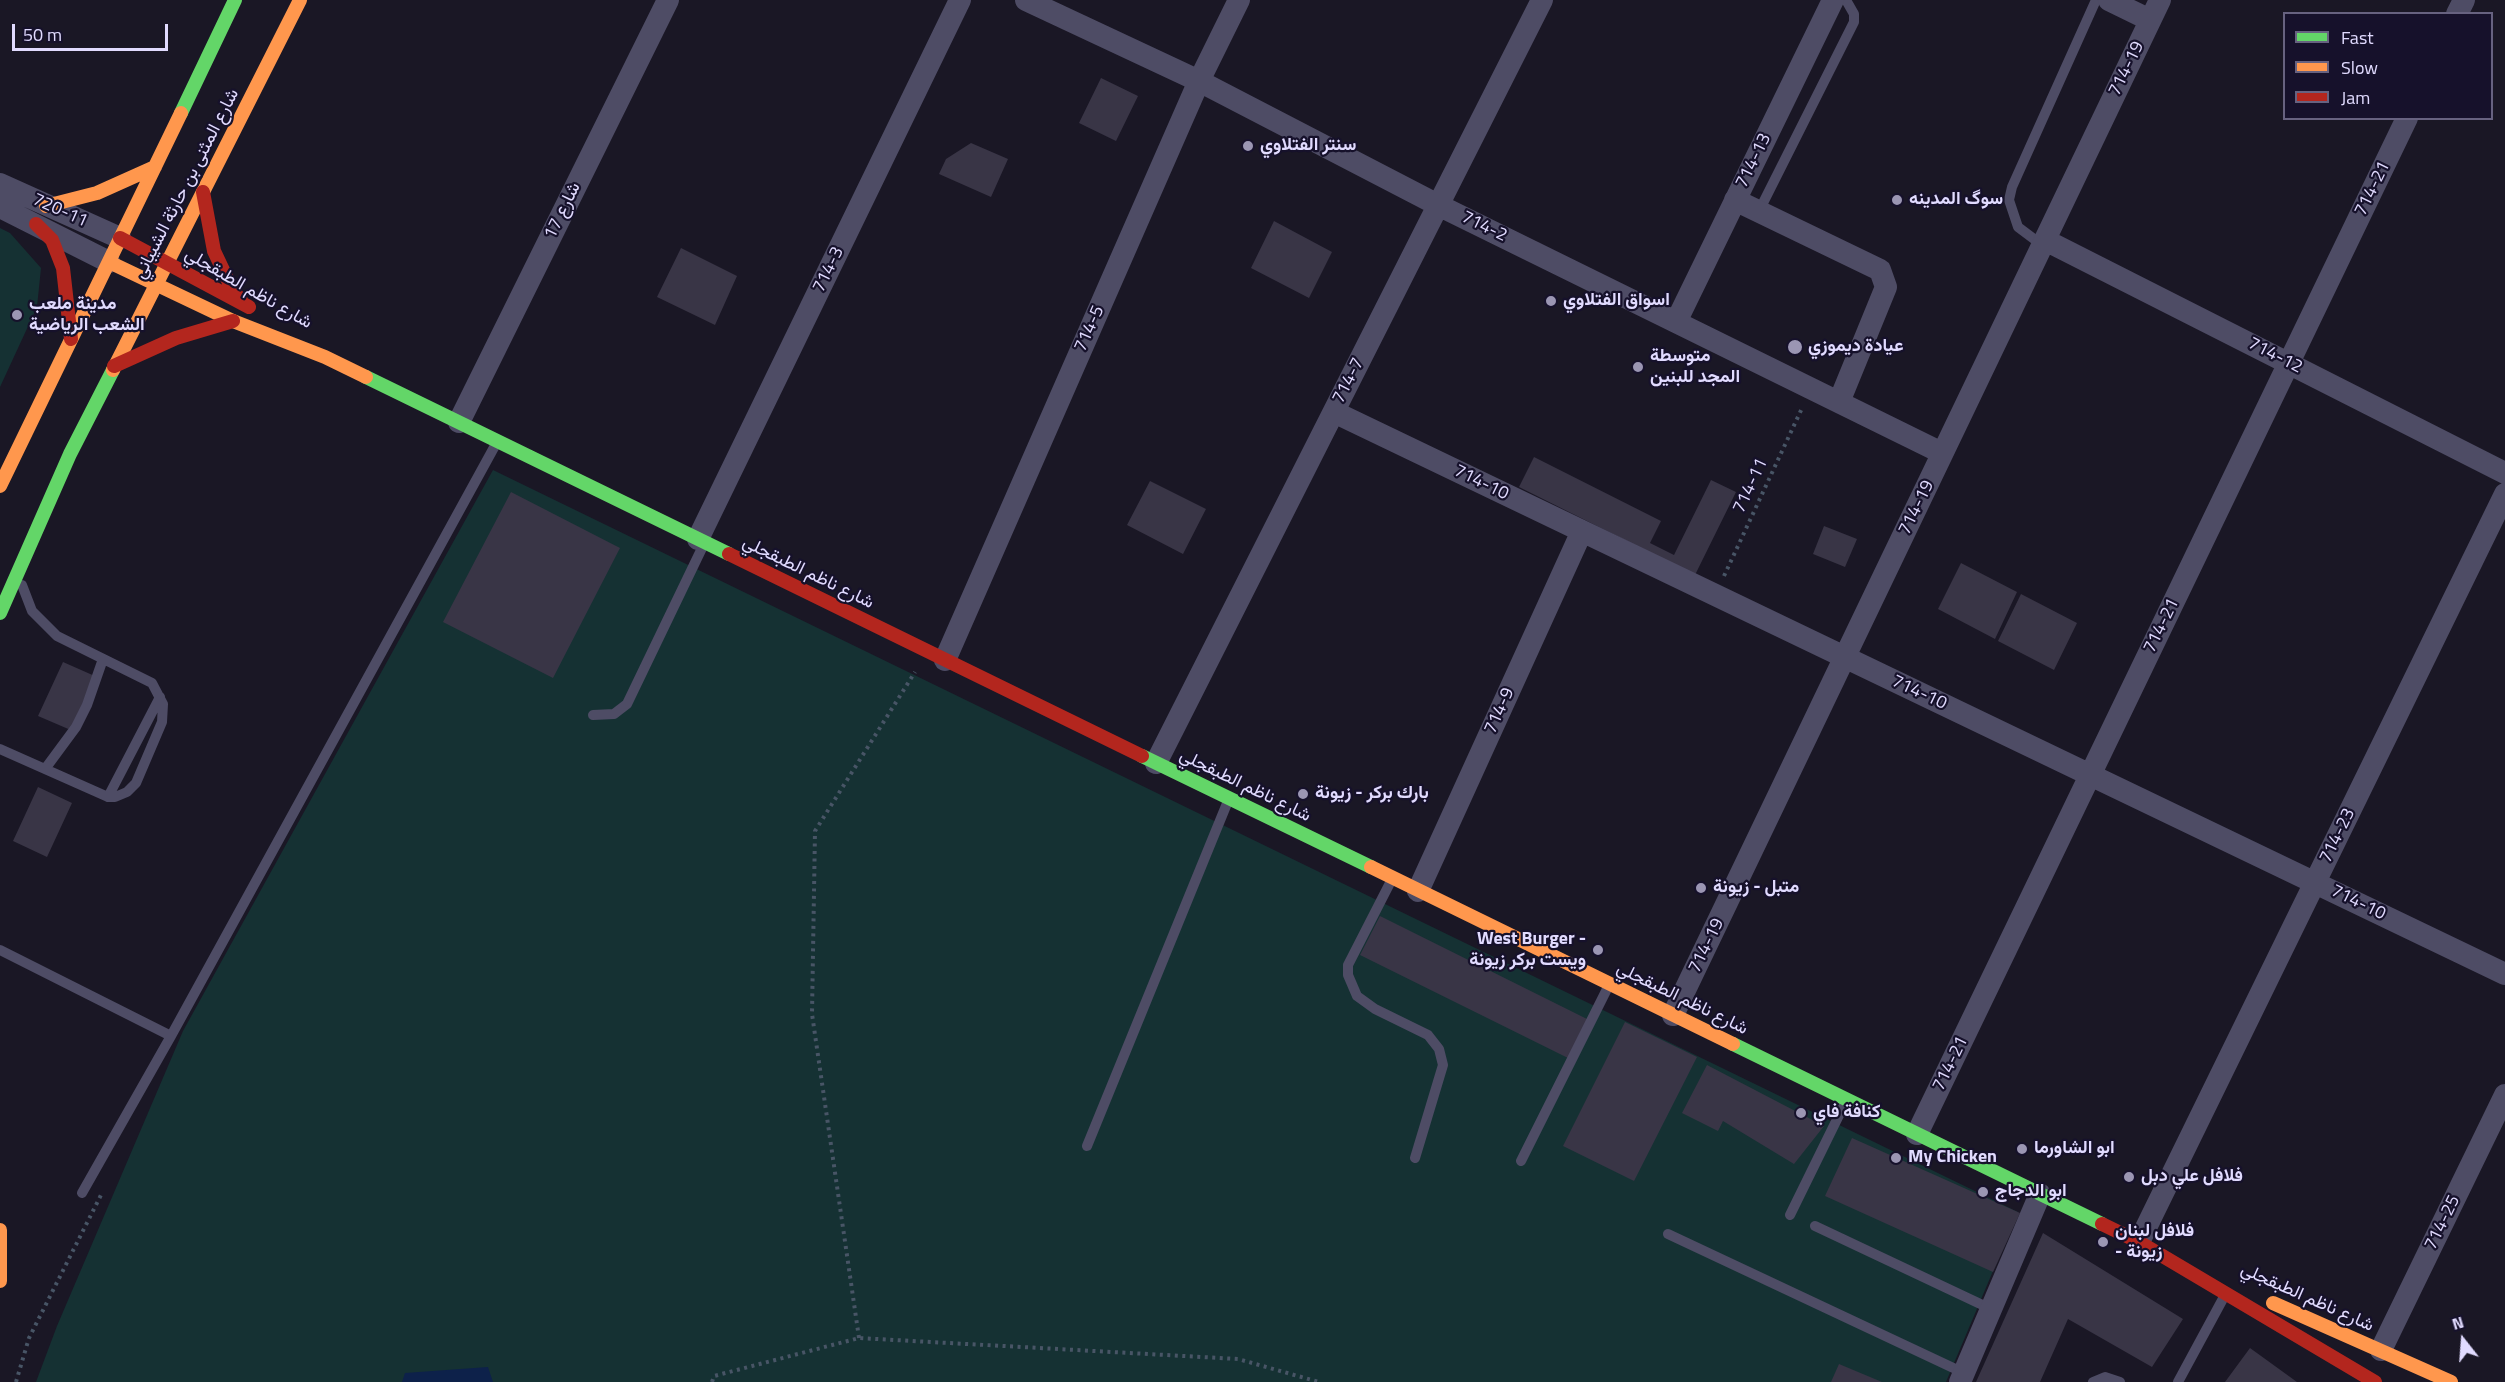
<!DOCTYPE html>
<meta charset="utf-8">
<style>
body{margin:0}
#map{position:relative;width:2505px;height:1382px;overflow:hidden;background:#1a1725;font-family:"Titillium Web",sans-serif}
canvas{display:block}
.legend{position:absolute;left:2283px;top:12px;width:210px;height:108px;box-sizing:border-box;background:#16112b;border:2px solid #676280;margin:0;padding:8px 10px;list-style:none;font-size:18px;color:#e1dbff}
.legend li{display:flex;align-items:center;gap:12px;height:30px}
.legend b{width:30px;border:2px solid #676280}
.north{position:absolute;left:2433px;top:1310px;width:60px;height:60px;-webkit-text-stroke:4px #16112b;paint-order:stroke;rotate:343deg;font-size:16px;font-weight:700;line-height:24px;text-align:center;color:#e1dbff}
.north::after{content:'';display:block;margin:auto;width:21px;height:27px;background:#e1dbff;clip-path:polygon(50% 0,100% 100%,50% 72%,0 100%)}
.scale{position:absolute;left:12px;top:24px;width:156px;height:27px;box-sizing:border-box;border:3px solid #e1dbff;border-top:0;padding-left:8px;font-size:18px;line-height:21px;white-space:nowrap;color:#e1dbff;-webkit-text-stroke:4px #16112b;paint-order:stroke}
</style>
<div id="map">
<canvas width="2505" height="1382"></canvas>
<ul class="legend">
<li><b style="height:8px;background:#63d668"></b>Fast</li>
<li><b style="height:8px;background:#ff974d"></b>Slow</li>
<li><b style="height:8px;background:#b3261e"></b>Jam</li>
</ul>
<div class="north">N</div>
<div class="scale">50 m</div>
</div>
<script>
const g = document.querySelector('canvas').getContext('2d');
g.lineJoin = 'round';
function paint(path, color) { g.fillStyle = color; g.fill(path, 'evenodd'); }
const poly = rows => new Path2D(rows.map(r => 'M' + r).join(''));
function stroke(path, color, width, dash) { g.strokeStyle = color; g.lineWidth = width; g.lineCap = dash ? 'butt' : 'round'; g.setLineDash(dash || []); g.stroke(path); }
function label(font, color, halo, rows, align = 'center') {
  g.font = font + ' "Titillium Web",Vazirmatn,sans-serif'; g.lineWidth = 4.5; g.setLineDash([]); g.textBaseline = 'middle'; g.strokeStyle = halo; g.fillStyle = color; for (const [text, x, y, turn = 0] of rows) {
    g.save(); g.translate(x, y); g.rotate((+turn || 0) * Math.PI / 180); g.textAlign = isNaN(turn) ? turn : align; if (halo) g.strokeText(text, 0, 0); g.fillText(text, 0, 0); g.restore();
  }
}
paint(poly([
 [0,228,10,233,41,268,37,307,0,387],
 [493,470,2018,1212,1946,1382,36,1382,57,1326,183,1031]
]), '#153133');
paint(poly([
 [488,1367,493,1382,402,1382,405,1373]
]), '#0d214a');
paint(poly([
 [1101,78,1138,96,1116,141,1079,123],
 [971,143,1008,159,991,197,939,174,946,159],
 [1274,221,1332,252,1309,298,1251,268],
 [681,248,737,276,715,325,657,297],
 [1534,457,1661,521,1650,543,1674,555,1711,480,1736,492,1695,575,1519,487],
 [1150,481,1206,509,1183,554,1127,525],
 [511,492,620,548,553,678,443,622],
 [1824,526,1857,539,1845,567,1813,554],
 [1961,563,2017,592,1995,639,1938,609],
 [2021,594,2077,623,2054,670,1998,641],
 [63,662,97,677,73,731,38,716],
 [38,787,72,803,47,857,13,841],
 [1380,916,1589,1020,1570,1059,1360,955],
 [1625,1022,1697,1057,1634,1181,1563,1146],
 [1707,1065,1824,1126,1794,1164,1723,1121,1718,1131,1682,1113],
 [1852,1138,2020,1213,1993,1272,1825,1196],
 [2043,1233,2183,1319,2152,1367,2068,1319,2040,1382,1976,1382],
 [2250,1348,2297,1382,2225,1382],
 [1839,1364,1882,1382,1831,1382]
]), '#393546');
stroke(poly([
 [1724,576,1803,406],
 [859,1338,812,1014,815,831,915,672],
 [16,1382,29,1338,101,1195],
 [712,1382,714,1376,859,1338,1238,1359,1319,1382]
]), '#485566', 4, [3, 4.5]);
stroke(poly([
 [1759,211,1854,22,1854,14,1846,0],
 [2042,245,2018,227,2009,200,2012,187,2096,0],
 [593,715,614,714,627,704,703,546],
 [0,749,108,797,115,797,127,792,136,783,162,722,163,704,152,683,57,636,32,611,22,585],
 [45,769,76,727,87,705,103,659],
 [108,797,160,697],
 [1391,881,1348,965,1348,975,1357,996,1375,1009,1428,1035,1439,1049,1443,1065,1415,1158],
 [0,950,171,1036],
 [1087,1146,1228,801],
 [1521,1161,1608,987],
 [82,1193,171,1036,497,442],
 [1790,1215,1845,1103],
 [1815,1226,1991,1309],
 [1668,1234,1964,1373],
 [2093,1382,2105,1377,2120,1382],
 [2178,1382,2225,1295]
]), '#4e4c65', 10);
stroke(poly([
 [1026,0,1199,81,1438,205,1942,453],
 [2109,0,2150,20],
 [2457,14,2464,0],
 [0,184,120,238],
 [1735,200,1880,270,1886,287,1839,402],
 [0,207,109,262],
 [2045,240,2505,473],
 [1676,322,1833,0],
 [1334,412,2505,974],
 [459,422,668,0],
 [698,539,960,0],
 [945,660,1199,81,1239,0],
 [1156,763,1542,0],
 [1418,891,1582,531],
 [1673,1015,2160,0],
 [1917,1134,2407,118],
 [2139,1242,2505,494],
 [2381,1350,2505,1095],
 [1960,1382,2040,1194]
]), '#4e4c65', 22);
stroke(poly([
 [181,113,235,0],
 [366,377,729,554],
 [0,613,70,454,113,370],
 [1142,756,1371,867],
 [1733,1044,2102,1224]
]), '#63d668', 14);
stroke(poly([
 [46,206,97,193,155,167],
 [109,262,233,321,325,357,366,377],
 [113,370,300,0],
 [0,486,181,113],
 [1371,867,1733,1044],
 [0,1230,0,1281],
 [2273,1303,2451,1382]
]), '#ff974d', 14);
stroke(poly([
 [203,192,214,251,232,289,242,302],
 [36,224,52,240,63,268,71,339],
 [120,238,249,307],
 [114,366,176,338,233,321],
 [729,554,1142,756],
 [2102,1224,2139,1242,2375,1382]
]), '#b3261e', 14);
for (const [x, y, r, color] of [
 [1248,146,6,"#9b96b3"],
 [1897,200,6,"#9b96b3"],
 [1551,301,6,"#9b96b3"],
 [17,315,6,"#9b96b3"],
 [1795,347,8,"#9b96b3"],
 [1638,367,6,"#9b96b3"],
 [1303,794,6,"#9b96b3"],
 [1701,888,6,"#9b96b3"],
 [1598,950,6,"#9b96b3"],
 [1801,1113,6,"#9b96b3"],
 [2022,1149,6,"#9b96b3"],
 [1896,1158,6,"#9b96b3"],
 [2129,1177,6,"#9b96b3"],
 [1983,1192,6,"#9b96b3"],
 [2103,1242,6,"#9b96b3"]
]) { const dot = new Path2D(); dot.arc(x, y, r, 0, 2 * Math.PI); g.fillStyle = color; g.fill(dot); stroke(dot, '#16112b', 2); }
label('18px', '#e1dbff', '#16112b', [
 ["714-19",2127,69,-64],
 ["714-13",1754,161,-64],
 ["شارع المثنى بن حارثة الشيباني",187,184,-63],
 ["714-21",2373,189,-64],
 ["720-11",60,211,24],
 ["شارع 17",563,211,-64],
 ["714-2",1484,227,26],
 ["714-3",829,270,-64],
 ["شارع ناظم الطبقجلي",248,289,30],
 ["714-5",1090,329,-66],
 ["714-12",2275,356,27],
 ["714-7",1349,381,-63],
 ["714-10",1481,483,26],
 ["714-11",1751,486,-65],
 ["714-19",1917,508,-64],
 ["شارع ناظم الطبقجلي",808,573,26],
 ["714-21",2162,626,-64],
 ["714-10",1919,693,25],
 ["714-9",1500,711,-66],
 ["شارع ناظم الطبقجلي",1245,786,26],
 ["714-23",2338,836,-64],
 ["714-10",2358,903,26],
 ["714-19",1707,946,-64],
 ["شارع ناظم الطبقجلي",1682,999,26],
 ["714-21",1951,1064,-64],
 ["714-25",2443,1223,-64],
 ["شارع ناظم الطبقجلي",2307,1298,24]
]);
label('bold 18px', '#e1dbff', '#16112b', [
 ["سنتر الفتلاوي",1260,146],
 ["سوگ المدينه",1909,200],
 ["اسواق الفتلاوي",1563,301],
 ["مدينة ملعب",29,305],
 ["الشعب الرياضية",29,326],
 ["عيادة ديموزي",1808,347],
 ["متوسطة",1650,357],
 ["المجد للبنين",1650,378],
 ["بارك بركر - زيونة",1315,794],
 ["متبل - زيونة",1713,888],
 ["West Burger -",1586,940,"right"],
 ["ويست بركر زيونة",1586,961,"right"],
 ["كنافة فاي",1813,1113],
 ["ابو الشاورما",2034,1149],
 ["My Chicken",1908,1158],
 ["فلافل علي دبل",2141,1177],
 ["ابو الدجاج",1995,1192],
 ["فلافل لبنان",2115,1232],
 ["- زيونة",2115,1253]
], 'left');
</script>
